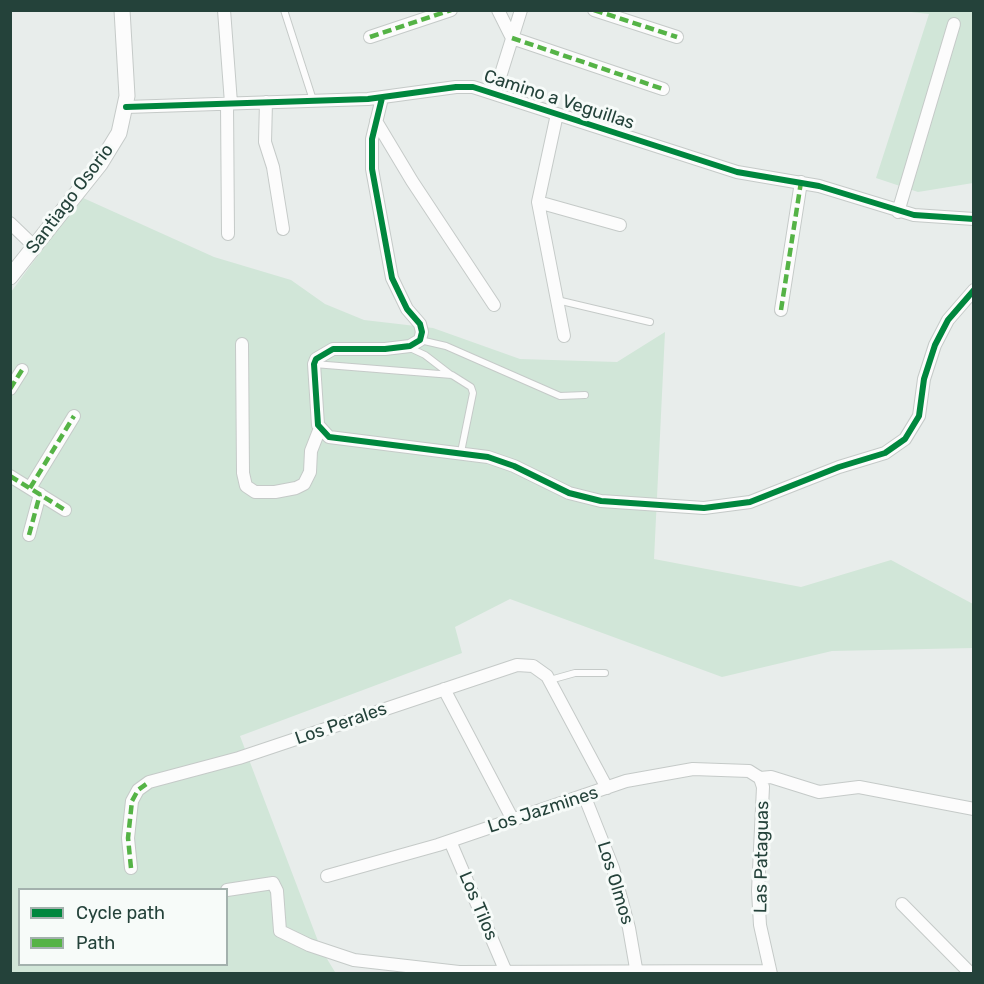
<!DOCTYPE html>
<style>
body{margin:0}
#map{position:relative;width:984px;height:984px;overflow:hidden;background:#e8edeb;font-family:Rubik,sans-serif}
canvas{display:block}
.frame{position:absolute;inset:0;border:12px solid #24423a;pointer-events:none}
.legend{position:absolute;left:18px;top:888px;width:210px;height:78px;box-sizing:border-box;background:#f7fbf9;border:2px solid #a3b1ad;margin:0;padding:8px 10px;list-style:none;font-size:18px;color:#24423a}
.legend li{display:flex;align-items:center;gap:12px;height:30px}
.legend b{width:30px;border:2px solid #a3b1ad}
</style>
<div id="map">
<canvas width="984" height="984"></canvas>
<div class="frame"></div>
<ul class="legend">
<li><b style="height:8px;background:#00873e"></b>Cycle path</li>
<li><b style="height:8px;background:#55b346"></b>Path</li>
</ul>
</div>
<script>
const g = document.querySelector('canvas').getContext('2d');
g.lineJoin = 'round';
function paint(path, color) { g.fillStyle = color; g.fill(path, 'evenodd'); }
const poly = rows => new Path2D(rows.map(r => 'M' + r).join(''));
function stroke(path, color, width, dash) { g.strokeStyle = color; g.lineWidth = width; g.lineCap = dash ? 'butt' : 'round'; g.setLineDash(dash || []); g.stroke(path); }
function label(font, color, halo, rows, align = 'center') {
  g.font = font + ' Rubik,sans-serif'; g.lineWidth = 6; g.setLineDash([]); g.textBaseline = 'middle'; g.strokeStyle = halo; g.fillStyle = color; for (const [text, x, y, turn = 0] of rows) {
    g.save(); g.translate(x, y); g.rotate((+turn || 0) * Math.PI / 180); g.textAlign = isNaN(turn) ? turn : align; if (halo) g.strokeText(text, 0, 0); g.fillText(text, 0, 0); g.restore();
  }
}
paint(poly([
 [902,11,973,11,973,183,918,192,876,178,929,14],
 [81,197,214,257,291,280,325,304,364,320,433,328,520,359,617,362,665,332,654,559,801,587,891,560,973,604,973,648,832,651,722,677,510,599,455,627,462,653,240,736,321,949,335,972,599,973,11,974,11,292],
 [20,890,226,890,226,964,20,964]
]), '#d1e6d8');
const service = poly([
 [284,10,313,100],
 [557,300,650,322],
 [420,340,446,346,560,396,585,395],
 [410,348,425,355,451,375],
 [314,364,452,375,471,387,473,393,461,452],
 [550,680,575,673,605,673]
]);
const minor = poly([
 [224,10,231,103],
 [498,10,512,38,663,89],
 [594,10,677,37],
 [370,37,451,10],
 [495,93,521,10],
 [382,98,372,139,372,169,392,278,407,309,420,324,422,332,420,340,410,346,385,349,333,349,316,359,314,364,318,425,329,437,488,457,514,466,569,493,601,501,704,508,750,502,839,467,885,453,905,439,919,416,924,379,935,345,948,320,974,290],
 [266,102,265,142,273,167,283,229],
 [227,104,228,234],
 [126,107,368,99,456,87,473,87,737,172,819,186,914,215,974,219],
 [557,114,538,202,564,336],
 [376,121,412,181,494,305],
 [538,202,620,225],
 [898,212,954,24],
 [10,223,34,246],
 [781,310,801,182],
 [242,344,243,473,246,486,255,492,275,492,296,488,304,484,310,472,311,451,320,428],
 [10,389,22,370],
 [10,476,65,510],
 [30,488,74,416],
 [29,535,40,494],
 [444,689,513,820],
 [760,778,771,777,819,792,859,787,974,809],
 [584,795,613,868,629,928,637,974],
 [450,841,506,972],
 [131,868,128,838,132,801,138,790,149,782,239,758,517,665,533,666,547,676,607,788],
 [327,876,438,845,626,781,693,769,749,771,760,778,763,787,758,891,760,925,771,974],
 [227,890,273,883,277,891,280,931,309,945,354,960,459,972,770,971],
 [902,904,971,974]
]);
const tertiary = poly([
 [10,277,100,164,119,133,127,96,122,10]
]);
stroke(service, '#c5cac8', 8);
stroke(minor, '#c5cac8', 14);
stroke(tertiary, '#c5cac8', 17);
stroke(service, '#fcfcfc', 6);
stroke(minor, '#fcfcfc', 12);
stroke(tertiary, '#fcfcfc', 15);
stroke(poly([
 [594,10,677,37],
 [370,37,451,10],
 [512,38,663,89],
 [781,310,801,182],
 [10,389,22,370],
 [10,476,65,510],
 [30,488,74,416],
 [29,535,40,494],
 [131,868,128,838,132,801,138,790,149,782]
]), '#55b346', 4.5, [9, 4.5]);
stroke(poly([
 [382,98,372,139,372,169,392,278,407,309,420,324,422,332,420,340,410,346,385,349,333,349,316,359,314,364,318,425,329,437,488,457,514,466,569,493,601,501,704,508,750,502,839,467,885,453,905,439,919,416,924,379,935,345,948,320,974,290],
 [126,107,368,99,456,87,473,87,737,172,819,186,914,215,974,219]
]), '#00873e', 6);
label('18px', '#24423a', '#f7fbf9', [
 ["Camino a Veguillas",559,100,18],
 ["Santiago Osorio",70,199,-53],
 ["Los Perales",341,724,-19],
 ["Los Jazmines",543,810,-18],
 ["Las Pataguas",762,857,-89],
 ["Los Olmos",615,883,73],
 ["Los Tilos",478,906,67]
]);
</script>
